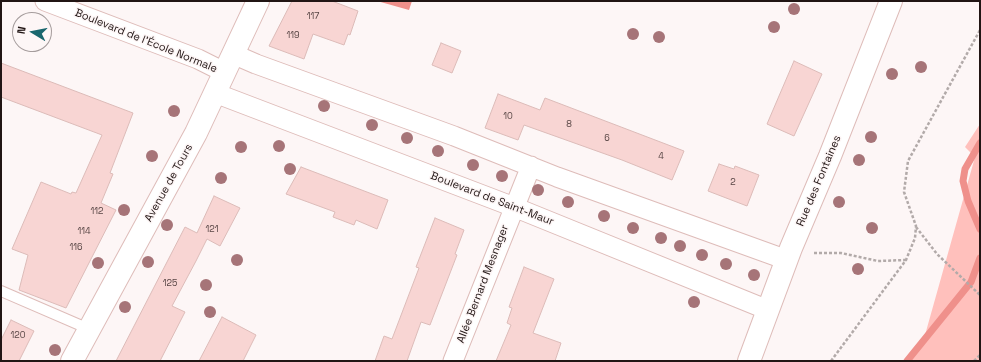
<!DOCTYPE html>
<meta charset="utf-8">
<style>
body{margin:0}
#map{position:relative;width:981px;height:362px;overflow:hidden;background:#fdf6f6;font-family:"Space Grotesk",sans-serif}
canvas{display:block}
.frame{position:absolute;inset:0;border:2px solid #211514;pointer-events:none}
.north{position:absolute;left:12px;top:12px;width:40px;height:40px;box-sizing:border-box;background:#fdf6f6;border:1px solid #a59c9c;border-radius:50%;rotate:280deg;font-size:11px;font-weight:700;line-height:16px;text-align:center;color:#211514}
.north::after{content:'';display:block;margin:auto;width:14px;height:18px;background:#19666d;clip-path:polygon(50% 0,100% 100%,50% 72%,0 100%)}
</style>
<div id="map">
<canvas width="981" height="362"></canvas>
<div class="frame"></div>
<div class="north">N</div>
</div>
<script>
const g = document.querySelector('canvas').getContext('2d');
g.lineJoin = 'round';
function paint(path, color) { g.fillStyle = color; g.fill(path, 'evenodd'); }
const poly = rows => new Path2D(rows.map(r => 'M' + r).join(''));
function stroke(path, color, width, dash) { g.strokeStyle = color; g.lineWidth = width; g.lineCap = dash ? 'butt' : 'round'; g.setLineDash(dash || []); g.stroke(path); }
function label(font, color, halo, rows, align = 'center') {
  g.font = font + ' "Space Grotesk",sans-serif'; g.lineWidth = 3; g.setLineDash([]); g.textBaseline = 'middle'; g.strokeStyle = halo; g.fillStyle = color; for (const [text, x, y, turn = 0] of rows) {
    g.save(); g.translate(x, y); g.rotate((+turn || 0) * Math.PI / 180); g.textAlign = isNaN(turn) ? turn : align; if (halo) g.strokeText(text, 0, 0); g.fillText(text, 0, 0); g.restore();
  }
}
paint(poly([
 [980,124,980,361,911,361,925,335,975,157,965,147]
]), '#ffc0bc');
paint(poly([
 [377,1,412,1,409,10]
]), '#ef908b');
stroke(poly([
 [980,143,965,169,963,181,968,201,980,229],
 [907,361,971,282,980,258]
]), '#ef908b', 7);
const building = poly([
 [292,1,332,1,358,11,350,35,348,34,344,45,313,34,304,59,269,46,292,1],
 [441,43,461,51,452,73,432,65,441,43],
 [794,61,822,74,794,136,767,124,794,61],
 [1,63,133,113,110,173,113,174,101,203,116,210,66,308,19,290,28,255,12,249,41,182,71,194,72,192,76,193,102,135,1,97,1,63],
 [498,94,540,110,545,98,684,151,672,180,622,160,524,125,518,140,485,128,498,94],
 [719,164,734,169,735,166,759,175,747,206,708,191,719,164],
 [301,167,388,200,377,229,356,220,354,225,333,217,335,212,286,194,301,167],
 [214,196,240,208,220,246,207,239,196,261,172,306,185,312,160,361,116,361,185,227,197,233,214,196],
 [435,218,464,230,455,254,457,255,430,325,421,322,407,361,375,361,384,336,392,339,419,268,416,267,435,218],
 [524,267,554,279,533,333,561,343,555,361,496,361,511,325,507,323,512,308,509,307,524,267],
 [222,317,256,335,243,361,199,361,222,317],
 [11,320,34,331,19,361,1,361,1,340,11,320]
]);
paint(building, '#f8d5d3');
stroke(building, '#dcbbb8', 1);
const lane = poly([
 [1,291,89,329]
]);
const street = poly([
 [45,1,198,59,224,72],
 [233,54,256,64,454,136,557,177,787,260],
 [215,93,514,207,768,310],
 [453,361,531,166]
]);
const secondary = poly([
 [72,361,196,133,258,1],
 [749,361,791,248,830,156,891,1]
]);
stroke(lane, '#debcb9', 12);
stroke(street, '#debcb9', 21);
stroke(secondary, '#debcb9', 24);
stroke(poly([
 [916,227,937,254,980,295],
 [814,253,841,253,878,261,906,260],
 [831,361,906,260,915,238,916,226,904,192,908,161,980,30],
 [974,361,980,355]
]), '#b2aaa9', 2.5, [3, 2]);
stroke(lane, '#fff', 10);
stroke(street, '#fff', 19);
stroke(secondary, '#fff', 22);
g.fillStyle = '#a67478';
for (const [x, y] of [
 [794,9],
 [774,27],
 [633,34],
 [659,37],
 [921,67],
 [892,74],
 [324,106],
 [174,111],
 [372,125],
 [871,137],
 [407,138],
 [279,146],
 [241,147],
 [438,151],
 [152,156],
 [859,160],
 [473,165],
 [290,169],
 [502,176],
 [221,178],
 [538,190],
 [568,202],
 [839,202],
 [124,210],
 [604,216],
 [167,225],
 [633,228],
 [872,228],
 [661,238],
 [680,246],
 [702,255],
 [237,260],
 [148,262],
 [98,263],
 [726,264],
 [858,269],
 [754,275],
 [206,285],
 [694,302],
 [125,307],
 [210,312],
 [55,350]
]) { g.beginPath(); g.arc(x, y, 6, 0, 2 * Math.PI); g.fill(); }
label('9px', '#574544', null, [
 ["117",313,17],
 ["119",293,36],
 ["10",508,117],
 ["8",569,125],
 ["6",607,139],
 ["4",661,157],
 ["2",733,183],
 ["112",97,212],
 ["121",212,230],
 ["114",84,232],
 ["116",76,248],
 ["125",170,284],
 ["120",18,336]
]);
label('11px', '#211514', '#fdf6f6', [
 ["Boulevard de l'École Normale",146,41,22],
 ["Rue des Fontaines",819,181,-67],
 ["Avenue de Tours",169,183,-61],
 ["Boulevard de Saint-Maur",492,199,21],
 ["Allée Bernard Mesnager",483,284,-69]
]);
</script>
